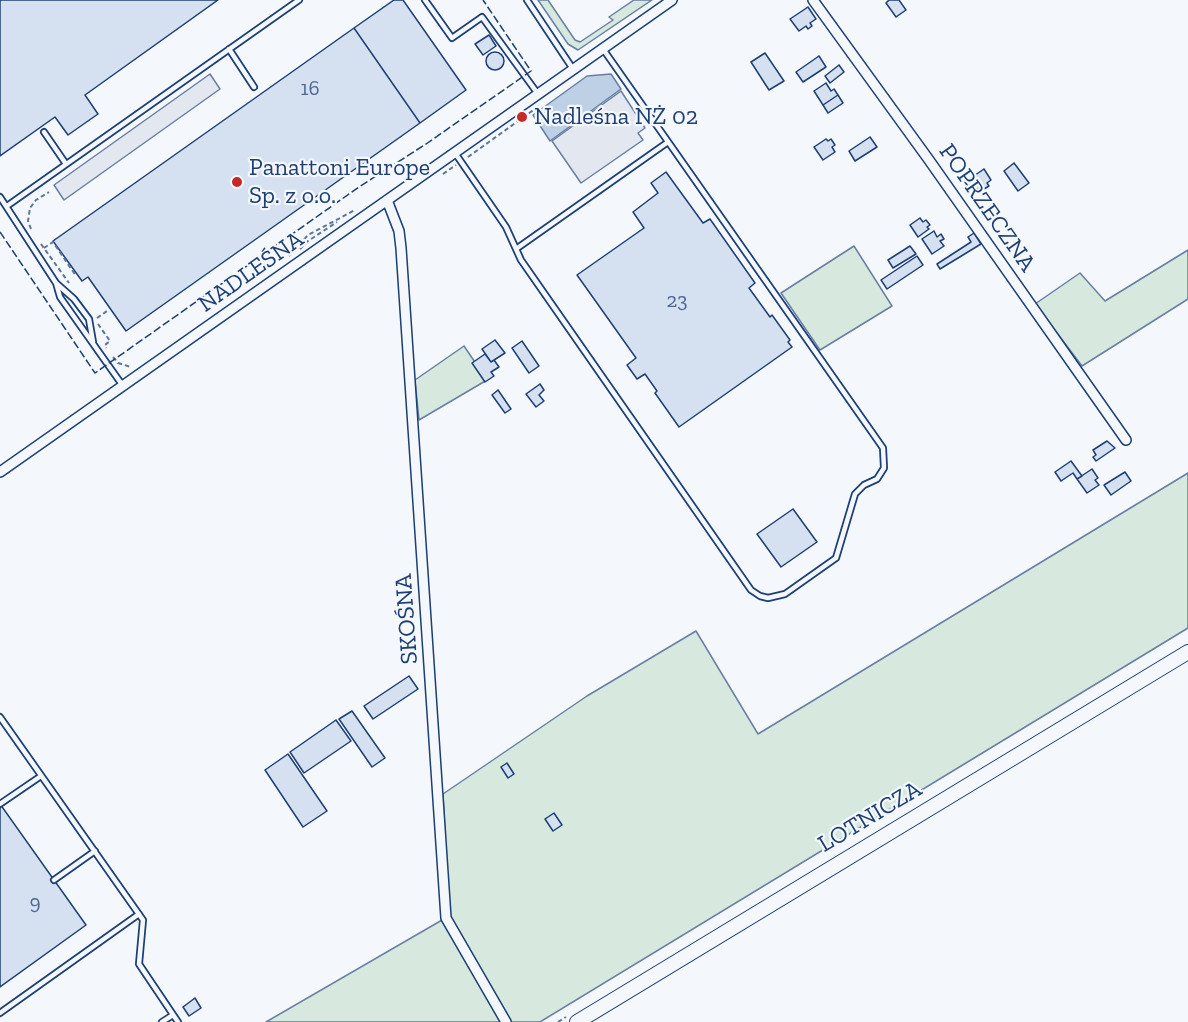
<!DOCTYPE html>
<meta charset="utf-8">
<style>
body{margin:0}
canvas{display:block;background:#f4f7fb}
</style>
<canvas width="1188" height="1022"></canvas>
<script>
const g = document.querySelector('canvas').getContext('2d');
g.lineJoin = 'round';
function paint(path, color) { g.fillStyle = color; g.fill(path, 'evenodd'); }
const poly = rows => new Path2D(rows.map(r => 'M' + r).join(''));
function stroke(path, color, width, dash) { g.strokeStyle = color; g.lineWidth = width; g.lineCap = dash ? 'butt' : 'round'; g.setLineDash(dash || []); g.stroke(path); }
function label(font, color, halo, rows, align = 'center') {
  g.font = font + ' "Zilla Slab",serif'; g.lineWidth = 4.5; g.setLineDash([]); g.textBaseline = 'middle'; g.strokeStyle = halo; g.fillStyle = color; for (const [text, x, y, turn = 0] of rows) {
    g.save(); g.translate(x, y); g.rotate((+turn || 0) * Math.PI / 180); g.textAlign = isNaN(turn) ? turn : align; if (halo) g.strokeText(text, 0, 0); g.fillText(text, 0, 0); g.restore();
  }
}
const green = poly([
 [538,0,548,0,575,40,580,42,613,20,609,17,634,0,652,0,578,50,568,44,538,0],
 [854,246,892,306,820,350,781,293,854,246],
 [1188,250,1188,299,1082,366,1035,304,1080,273,1105,301,1188,250],
 [464,346,487,380,419,420,415,380,464,346],
 [1188,473,1188,628,540,1022,266,1022,449,916,443,794,587,696,696,631,758,734,1188,473]
]);
paint(green, '#d7e8df');
stroke(green, '#687fa3', 1.5);
const parking = poly([
 [210,74,220,89,64,200,54,185,210,74],
 [621,91,645,128,638,133,643,140,581,183,552,141,621,91]
]);
paint(parking, '#e3e8f0');
stroke(parking, '#687fa3', 1.5);
const water = poly([
 [611,74,621,89,550,141,533,115,587,76,611,74]
]);
paint(water, '#bed0e5');
stroke(water, '#687fa3', 1.5);
const building = poly([
 [0,0,218,0,85,95,98,114,68,135,55,117,0,156,0,0],
 [394,0,403,0,466,90,420,123,354,28,394,0],
 [889,0,899,0,906,10,896,17,886,3,889,0],
 [808,7,816,19,810,23,812,26,808,29,806,26,799,31,790,19,808,7],
 [354,28,420,123,126,331,88,277,82,281,53,241,354,28],
 [489,35,496,46,483,55,475,44,489,35],
 '486 61a9 9 0 1 1 18 0a9 9 0 1 1-18 0Z',
 [765,53,784,81,769,90,751,62,765,53],
 [819,56,826,67,803,82,796,72,819,56],
 [839,65,844,72,830,83,825,76,839,65],
 [826,83,831,91,834,89,838,95,823,105,814,91,826,83],
 [838,95,843,103,828,113,823,105,838,95],
 [870,137,877,147,855,161,849,151,870,137],
 [826,139,828,141,831,139,835,145,832,147,835,152,823,160,814,147,826,139],
 [1014,163,1029,183,1018,191,1004,171,1014,163],
 [984,169,991,180,987,183,989,186,984,189,982,186,972,193,965,182,984,169],
 [666,172,703,223,710,219,755,283,749,288,770,317,772,315,790,340,788,342,792,347,679,427,655,393,657,391,645,374,637,379,627,365,636,358,577,275,644,228,633,212,658,193,651,183,666,172],
 [920,218,923,222,926,220,930,225,927,227,929,229,918,237,910,225,920,218],
 [934,231,937,237,941,234,944,239,940,241,944,246,932,254,922,239,934,231],
 [974,233,981,244,940,269,937,264,971,242,968,237,974,233],
 [910,246,916,254,893,268,888,260,910,246],
 [917,256,923,265,887,289,881,280,917,256],
 [495,340,505,353,491,362,482,349,495,340],
 [522,341,539,366,529,373,512,348,522,341],
 [485,354,491,362,494,360,499,367,491,372,494,376,485,382,472,363,485,354],
 [540,384,544,390,539,395,544,401,536,407,526,394,540,384],
 [498,390,511,409,505,413,492,395,498,390],
 [1107,441,1115,448,1096,461,1093,457,1096,455,1093,450,1107,441],
 [1071,461,1082,476,1077,479,1073,473,1061,481,1055,472,1071,461],
 [1092,469,1098,478,1095,480,1099,485,1087,493,1077,479,1092,469],
 [1125,472,1131,481,1111,495,1104,485,1125,472],
 [793,509,817,542,781,567,757,534,793,509],
 [409,676,418,689,373,719,364,706,409,676],
 [352,711,385,758,372,767,339,719,352,711],
 [336,720,351,741,304,773,290,752,336,720],
 [288,754,327,811,303,827,265,770,288,754],
 [507,763,514,774,508,778,501,767,507,763],
 [0,804,86,925,0,987,0,804],
 [554,813,562,825,553,831,545,819,554,813],
 [195,998,201,1008,189,1016,183,1007,195,998]
]);
paint(building, '#d5e0f0');
stroke(building, '#1d3f73', 1.5);
const service = poly([
 [425,0,452,38,482,17,538,94],
 [527,0,573,69],
 [229,49,254,87],
 [44,132,66,164],
 [455,153,506,227,521,260,751,590,760,596,768,598,785,594,836,558,855,494,864,485,877,479,884,468,883,448,603,49],
 [0,197,56,283,60,297,123,386],
 [7,206,299,0],
 [516,249,668,142],
 [56,283,74,299,89,319,93,342],
 [0,717,143,920,139,964,178,1022],
 [0,804,41,776],
 [54,880,95,851],
 [0,1013,139,914],
 [162,1022,173,1015]
]);
const minor = poly([
 [813,0,929,160,1126,440],
 [387,200,399,231,401,248,446,918,506,1022],
 [0,472,672,0]
]);
const secondary = poly([
 [577,1022,1188,652]
]);
stroke(service, '#1d3f73', 8);
stroke(minor, '#1d3f73', 12);
stroke(secondary, '#1d3f73', 16);
stroke(poly([
 [468,157,539,106],
 [443,174,456,165],
 [31,229,28,221,30,208,36,200,49,192],
 [41,244,69,283],
 [44,248,53,242,76,276],
 [300,249,308,241,337,222],
 [289,256,308,235,355,210],
 [97,318,107,311],
 [98,324,110,341,105,345,106,348],
 [113,357,118,363,131,367],
 [558,1022,566,1017]
]), '#5e769c', 2, [4.5, 3]);
stroke(service, '#f4f7fb', 4.5);
stroke(minor, '#f4f7fb', 9);
stroke(secondary, '#f4f7fb', 14);
stroke(poly([
 [0,232,95,373,359,187,426,144,531,71,483,0]
]), '#1d3f73', 1.5, [8, 3]);
for (const [x, y, r, color] of [
 [522,117,6,"#c62828"],
 [237,182,6,"#c62828"]
]) { const dot = new Path2D(); dot.arc(x, y, r, 0, 2 * Math.PI); g.fillStyle = color; g.fill(dot); stroke(dot, '#f4f7fb', 2); }
label('21px', '#4b6792', null, [
 ["16",310,89],
 ["23",677,301],
 ["9",35,903]
]);
label('24px', '#1d3f73', '#f4f7fb', [
 ["Nadleśna NŻ 02",534,117],
 ["Panattoni Europe",249,168],
 ["Sp. z o.o.",249,196]
], 'left');
label('24px', '#1d3f73', '#f4f7fb', [
 ["POPRZECZNA",987,208,55],
 ["NADLEŚNA",251,272,-35],
 ["SKOŚNA",407,619,-94],
 ["LOTNICZA",870,817,-31]
]);
</script>
